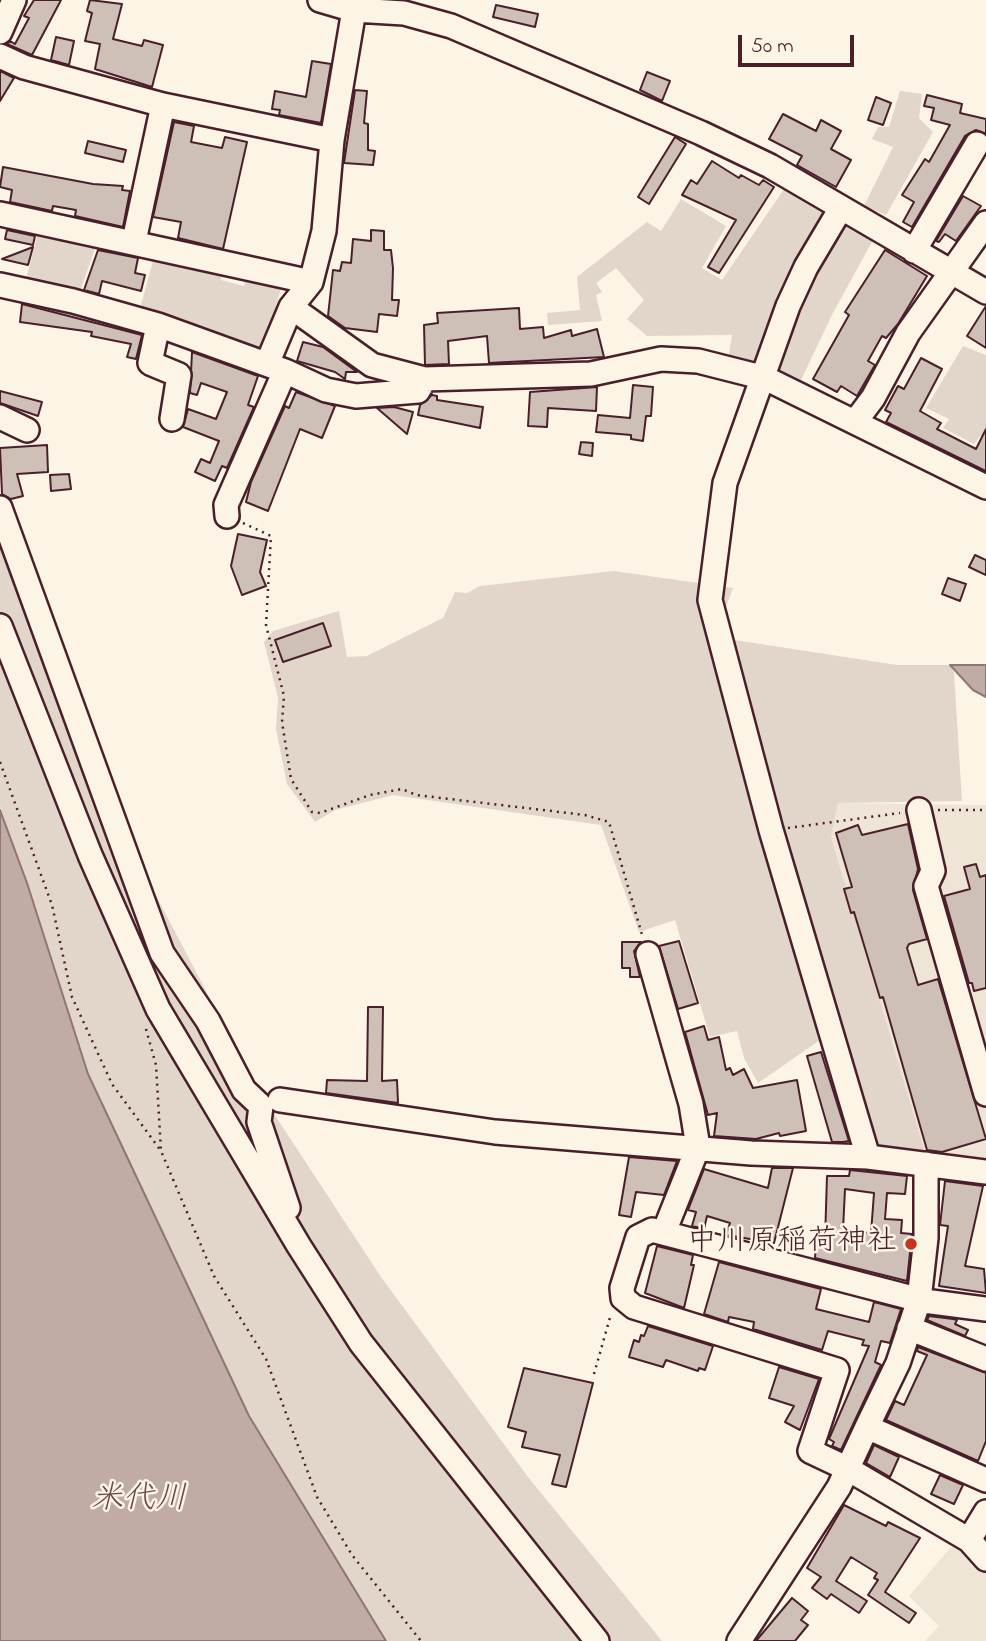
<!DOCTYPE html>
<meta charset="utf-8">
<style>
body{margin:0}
#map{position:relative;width:986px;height:1641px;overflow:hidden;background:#fcf5e5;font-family:"Indie Flower",sans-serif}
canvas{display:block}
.scale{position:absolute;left:738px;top:35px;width:116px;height:32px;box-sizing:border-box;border:4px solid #4a1f2b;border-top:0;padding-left:9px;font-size:21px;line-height:24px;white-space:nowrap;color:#4a1f2b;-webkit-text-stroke:5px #fcf5e5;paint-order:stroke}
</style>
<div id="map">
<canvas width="986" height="1641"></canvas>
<div class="scale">50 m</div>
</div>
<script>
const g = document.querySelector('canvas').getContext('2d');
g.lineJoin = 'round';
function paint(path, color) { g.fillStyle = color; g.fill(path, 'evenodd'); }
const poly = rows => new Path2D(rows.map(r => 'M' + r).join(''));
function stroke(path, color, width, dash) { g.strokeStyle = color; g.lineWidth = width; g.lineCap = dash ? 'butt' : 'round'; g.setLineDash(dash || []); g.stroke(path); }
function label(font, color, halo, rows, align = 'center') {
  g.font = font + ' "Indie Flower","Klee One",sans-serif'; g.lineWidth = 5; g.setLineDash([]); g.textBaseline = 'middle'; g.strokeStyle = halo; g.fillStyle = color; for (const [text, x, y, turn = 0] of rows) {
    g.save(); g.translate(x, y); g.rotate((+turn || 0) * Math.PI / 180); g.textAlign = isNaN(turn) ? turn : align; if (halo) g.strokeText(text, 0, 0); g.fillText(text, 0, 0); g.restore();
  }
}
paint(poly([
 [838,803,986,805,986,1169,928,1162,831,837],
 [983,1542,986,1545,986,1641,925,1641,939,1626,909,1596,950,1548]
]), '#eee5d7');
paint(poly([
 [900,91,922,94,919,118,933,132,886,215,864,206,893,147,872,139,878,127,889,127],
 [784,189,821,207,826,220,765,356,751,365,728,361,732,335,647,336,627,319,644,300,616,268,596,283,602,292,596,295,602,321,548,325,547,313,580,310,577,277,647,222,661,231,681,199,726,226,702,268,722,280],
 [851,225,873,240,833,313,801,380,782,377,776,360,796,308,837,227],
 [39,229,98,240,79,294,25,283],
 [157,246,225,262,221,280,244,286,248,268,266,272,264,284,281,288,266,344,254,351,139,312],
 [963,346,986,355,986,439,980,436,974,444,943,428,949,419,926,408],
 [0,520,130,846,257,1088,381,1277,528,1477,662,1641,386,1641,249,1416,88,1074,0,806],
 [614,571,733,588,715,637,897,665,949,665,954,672,962,801,838,803,831,837,928,1162,867,1149,823,1038,758,1083,744,1058,737,1031,710,1037,675,920,639,932,601,825,393,795,335,810,315,822,287,784,276,729,278,698,264,642,273,631,339,611,347,657,367,656,443,618,455,592,467,593,480,586]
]), '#e2d5ca');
const water = poly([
 [950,665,986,665,986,697,973,690,950,665],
 [0,810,27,883,88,1074,249,1416,386,1641,0,1641,0,810]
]);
paint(water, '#c0aca5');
stroke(water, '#917474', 2);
const building = poly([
 [34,0,61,0,32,55,7,44,10,41,15,44,29,18,24,16,34,0],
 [90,0,122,4,113,39,142,46,144,40,163,45,152,87,95,69,100,44,85,41,92,13,87,11,90,0],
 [496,5,538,14,535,27,493,17,496,5],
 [56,37,74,41,69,65,51,60,56,37],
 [312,61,331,64,321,123,279,115,280,110,272,109,275,91,306,97,312,61],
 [0,71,14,78,0,101,0,71],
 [647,72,670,81,662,101,640,90,647,72],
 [355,90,367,91,364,123,368,124,368,150,375,151,373,165,344,163,355,90],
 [927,95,962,104,960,113,986,119,986,134,976,130,965,136,912,227,903,222,914,202,902,195,925,159,929,162,950,125,931,120,934,108,924,106,927,95],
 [876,97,891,103,883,125,868,120,876,97],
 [783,114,816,131,821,120,841,131,831,149,851,160,836,187,797,165,802,156,769,139,783,114],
 [174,122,194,126,191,142,222,148,225,137,247,142,223,249,178,238,181,222,153,217,174,122],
 [675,137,686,144,649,204,638,197,675,137],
 [88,141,126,150,123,162,85,153,88,141],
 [712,161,739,178,741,175,759,185,763,180,774,187,719,273,708,267,736,220,682,195,691,180,697,184,712,161],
 [3,167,93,184,123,186,122,190,130,191,123,227,75,216,76,210,53,206,52,211,10,202,12,190,0,187,3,167],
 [963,196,981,206,956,241,945,234,939,242,936,241,963,196],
 [7,230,35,236,33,245,5,239,7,230],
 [371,230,384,231,384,250,391,250,393,268,392,300,399,300,397,316,379,314,377,332,345,328,328,316,333,270,340,271,342,262,351,263,353,239,371,241,371,230],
 [33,247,28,265,2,259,33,247],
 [98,250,138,258,135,273,145,275,141,291,102,281,99,294,84,290,98,250],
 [885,250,927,276,898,324,886,338,882,336,868,361,875,365,857,396,841,386,837,392,813,379,849,315,845,312,885,250],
 [22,304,142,335,136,359,127,357,131,344,91,336,92,332,20,322,22,304],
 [986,306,986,348,967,336,986,306],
 [519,308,520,329,543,327,544,338,571,330,572,336,597,329,604,357,489,363,487,336,448,341,449,364,425,365,424,325,438,323,437,313,519,308],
 [303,342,323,347,357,372,346,372,345,379,335,372,297,361,303,342],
 [192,352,258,376,248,405,254,407,227,468,222,466,215,481,195,472,201,459,210,463,219,441,183,427,188,409,216,419,227,392,201,383,197,395,190,393,192,352],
 [921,358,942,369,920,411,941,423,937,429,976,449,986,429,986,471,886,422,891,413,885,410,898,386,904,389,921,358],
 [633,385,653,387,651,416,646,416,643,441,631,439,631,435,596,432,598,415,630,418,633,385],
 [597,387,596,411,548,408,547,427,528,426,530,392,597,387],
 [0,391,42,402,38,416,0,403,0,391],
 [296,392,335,406,322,438,300,429,268,511,246,502,251,482,285,406,289,408,296,392],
 [432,395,437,396,437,400,483,407,480,428,418,415,420,405,432,395],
 [394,407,413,412,407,434,377,408,394,407],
 [581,442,593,443,592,456,579,454,581,442],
 [47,445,48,472,17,474,23,496,11,499,2,494,0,448,47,445],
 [69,474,71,489,51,491,50,475,69,474],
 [238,534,267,540,260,572,266,586,242,595,231,566,238,534],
 [975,555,986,560,986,575,969,567,975,555],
 [948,578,966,584,960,601,942,594,948,578],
 [323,623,331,646,283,662,275,640,323,623],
 [908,824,918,869,913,890,927,939,909,944,907,948,918,985,938,979,986,1139,942,1152,927,1150,883,997,880,998,854,912,851,913,844,889,852,887,836,833,858,825,862,835,908,824],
 [976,864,980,877,986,875,986,988,974,991,972,983,969,983,944,896,970,889,964,867,976,864],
 [679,941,698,1003,678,1009,659,946,679,941],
 [622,942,641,942,634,951,640,977,630,977,630,968,622,968,622,942],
 [368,1007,383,1007,382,1081,397,1080,398,1103,326,1093,327,1080,367,1081,368,1007],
 [704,1026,708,1040,719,1037,726,1070,730,1068,733,1075,744,1069,753,1088,797,1080,806,1131,780,1136,779,1133,756,1139,714,1136,717,1113,708,1115,685,1032,704,1026],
 [821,1052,849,1141,843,1142,832,1142,807,1056,821,1052],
 [629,1157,677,1161,664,1195,636,1192,631,1217,619,1215,629,1157],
 [772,1168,793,1168,774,1243,726,1235,730,1223,707,1216,704,1229,692,1226,696,1212,688,1210,704,1169,768,1188,772,1168],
 [850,1170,907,1176,905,1194,887,1193,885,1219,902,1220,901,1233,912,1234,907,1281,815,1258,816,1240,825,1240,827,1176,849,1176,850,1170],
 [845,1189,874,1193,871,1233,843,1230,845,1189],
 [945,1181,983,1186,965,1266,984,1269,986,1293,939,1286,948,1226,940,1225,945,1181],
 [657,1246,693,1255,691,1265,694,1265,684,1308,645,1293,657,1246],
 [719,1262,821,1289,816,1309,869,1322,874,1302,901,1309,890,1343,881,1341,875,1362,881,1365,841,1450,832,1446,834,1442,829,1439,869,1346,862,1345,864,1340,828,1331,822,1350,753,1329,754,1322,729,1317,728,1322,704,1314,719,1262],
 [929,1316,953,1319,957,1320,955,1324,968,1330,965,1336,927,1320,929,1316],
 [648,1326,713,1346,705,1370,699,1368,698,1371,666,1360,663,1367,629,1357,634,1340,639,1342,641,1335,644,1336,648,1326],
 [918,1347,986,1373,986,1441,978,1461,886,1420,895,1401,904,1405,927,1355,917,1351,918,1347],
 [779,1367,819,1379,800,1430,785,1422,794,1406,769,1398,779,1367],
 [524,1368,593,1383,566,1487,552,1484,560,1455,522,1447,526,1432,508,1427,524,1368],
 [874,1445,899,1457,890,1477,866,1463,874,1445],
 [940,1475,963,1485,954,1504,931,1494,940,1475],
 [844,1505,886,1526,888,1522,920,1538,885,1592,916,1613,909,1623,868,1595,878,1580,874,1578,877,1573,851,1557,836,1581,867,1601,859,1613,831,1594,827,1599,812,1588,821,1577,807,1568,844,1505],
 [792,1598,808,1611,801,1620,808,1625,795,1641,756,1641,792,1598]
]);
paint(building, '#cfc0b7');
stroke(building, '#4a1f2b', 2);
const minor = poly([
 [354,10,404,13,451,26,701,133,770,166,986,292],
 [0,32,14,0],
 [0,56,24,67,163,105,332,140],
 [841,208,806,267,788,306,725,483,710,600,771,830,868,1157],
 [0,214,311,282],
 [134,241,163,105],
 [914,251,977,144],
 [0,285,73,301,158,325,285,371,326,390,356,396,418,391,425,379],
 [291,307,372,365,425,379,591,374,661,359,698,361,765,378,986,487],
 [158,325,150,363,179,375,172,419],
 [267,364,291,307,311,282,324,231,332,140,354,10,320,0],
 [0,417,27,430],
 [855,422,873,398,908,333,986,223],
 [0,508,162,953,208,1021,244,1090,261,1106,259,1122,288,1208],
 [227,516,226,505,285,371],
 [0,626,90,855,158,1009,299,1246,361,1343,597,1641],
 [919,810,933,871,926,886,986,1094],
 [648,954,691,1104,698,1147,664,1232],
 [280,1100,495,1132,751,1153,868,1157,986,1172],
 [986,1309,924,1301,652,1230,638,1237,622,1288,623,1298,634,1307,837,1370,810,1451,848,1469,969,1540,986,1559],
 [909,1328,986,1359],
 [867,1427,898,1363,919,1300,926,1238,926,1164],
 [969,1540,986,1512],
 [739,1641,839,1487,867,1427,986,1480]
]);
stroke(minor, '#4a1f2b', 28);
stroke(poly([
 [243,523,271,536,266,625,284,696,282,722,291,779,312,812,320,813,370,795,402,789,416,795,585,815,609,822,643,938],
 [0,762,52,905,72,997,112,1084,161,1151],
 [938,810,986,810],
 [788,828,900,813],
 [146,1029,156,1065,161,1151,214,1276,266,1359,317,1497,352,1555,421,1641],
 [594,1374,611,1314]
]), '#4a1f2b', 2.5, [2, 5]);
stroke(minor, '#fcf5e5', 23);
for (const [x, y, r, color] of [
 [911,1244,7,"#c8321e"]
]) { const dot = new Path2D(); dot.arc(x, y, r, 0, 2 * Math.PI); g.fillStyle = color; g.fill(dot); stroke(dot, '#fcf5e5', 2.5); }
label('30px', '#4a1f2b', '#fcf5e5', [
 ["中川原稲荷神社",897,1244]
], 'right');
label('italic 32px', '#6d4950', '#fcf5e5', [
 ["米代川",139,1502]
]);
</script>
